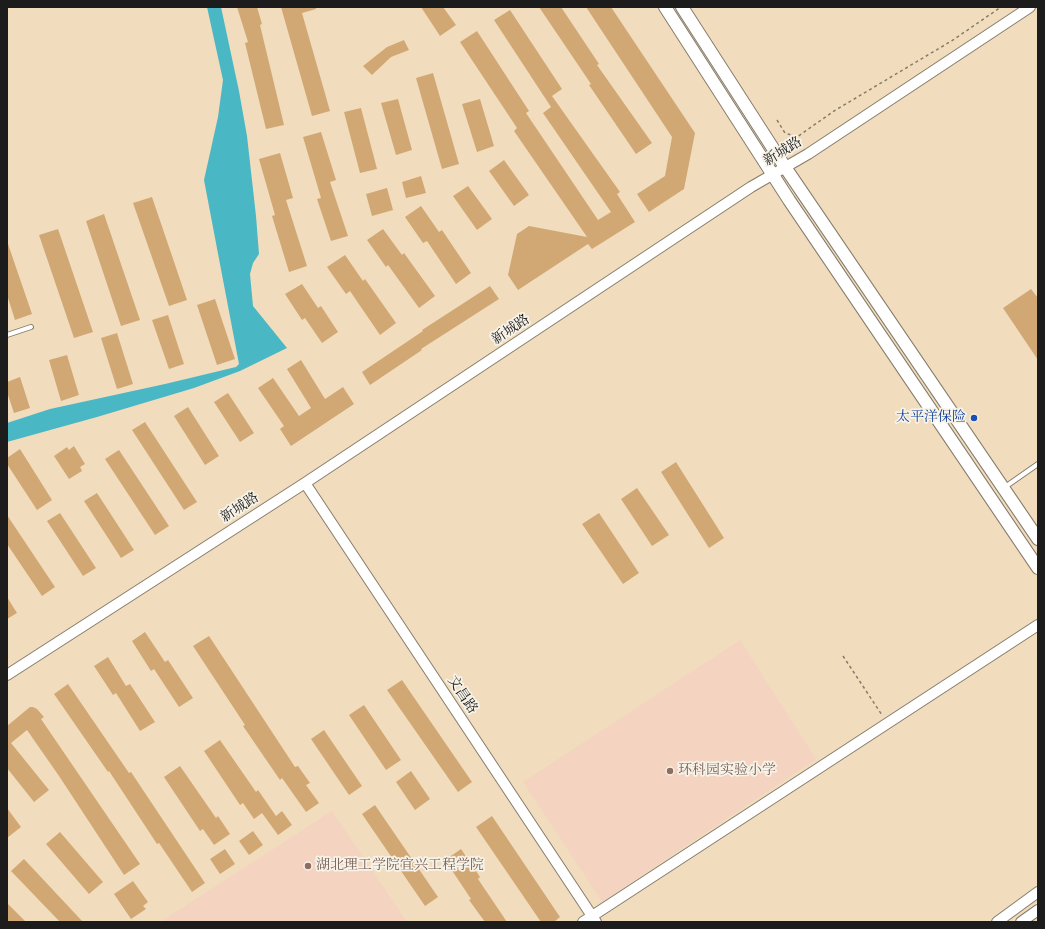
<!DOCTYPE html>
<meta charset="utf-8">
<style>
body{margin:0}
#map{position:relative;width:1045px;height:929px;overflow:hidden;background:#f1ddbd;font-family:"IM FELL Great Primer",serif}
canvas{display:block}
.frame{position:absolute;inset:0;border:8px solid #1c1c1c;pointer-events:none}
</style>
<div id="map">
<canvas width="1045" height="929"></canvas>
<div class="frame"></div>
</div>
<script>
const g = document.querySelector('canvas').getContext('2d');
g.lineJoin = 'round';
function paint(path, color) { g.fillStyle = color; g.fill(path, 'evenodd'); }
const poly = rows => new Path2D(rows.map(r => 'M' + r).join(''));
function stroke(path, color, width, dash) { g.strokeStyle = color; g.lineWidth = width; g.lineCap = dash ? 'butt' : 'round'; g.setLineDash(dash || []); g.stroke(path); }
function label(font, color, halo, rows, align = 'center') {
  g.font = font + ' "IM FELL Great Primer","Noto Serif SC",serif'; g.lineWidth = 3.5; g.setLineDash([]); g.textBaseline = 'middle'; g.strokeStyle = halo; g.fillStyle = color; for (const [text, x, y, turn = 0] of rows) {
    g.save(); g.translate(x, y); g.rotate((+turn || 0) * Math.PI / 180); g.textAlign = isNaN(turn) ? turn : align; if (halo) g.strokeText(text, 0, 0); g.fillText(text, 0, 0); g.restore();
  }
}
paint(poly([
 [740,640,816,759,602,902,523,782],
 [332,811,407,922,160,922]
]), '#f4d3c0');
paint(poly([
 [207,7,221,7,239,91,247,136,256,216,259,254,253,263,250,274,253,306,287,348,240,371,194,388,97,417,7,442,7,423,50,409,165,384,236,367,239,364,204,180,218,117,223,80]
]), '#4ab7c4');
paint(poly([
 [237,7,257,7,262,24,260,25,284,125,266,129,245,43,248,42],
 [281,7,316,7,316,9,302,13,330,111,312,116],
 [421,7,443,7,456,25,440,36],
 [539,7,561,7,599,64,597,65,652,143,636,154,589,85,591,84],
 [586,7,611,7,695,133,684,189,649,212,637,194,665,176,672,137],
 [510,10,562,89,552,96,620,192,617,194,635,222,592,249,588,244,518,290,508,275,517,234,529,226,587,237,514,131,517,128,460,42,477,31,529,111,526,113,598,220,611,212,543,113,551,107,494,20],
 [404,40,409,50,391,57,372,75,363,66,387,47],
 [433,73,459,164,442,169,416,78],
 [398,99,412,150,396,155,381,103],
 [480,99,494,146,477,152,462,104],
 [361,108,377,169,360,173,344,112],
 [321,132,336,180,330,182,348,236,331,241,317,199,321,198,303,137],
 [280,153,293,198,286,200,307,266,289,272,272,216,275,215,259,159],
 [504,160,529,195,514,206,489,171],
 [421,176,426,193,406,198,402,182],
 [468,186,492,219,477,230,453,196],
 [387,188,393,210,372,216,366,194],
 [152,197,187,300,169,306,133,203],
 [421,206,439,232,442,230,471,273,456,284,427,241,423,243,405,217],
 [104,214,140,320,121,326,86,221],
 [58,229,93,332,74,338,39,235],
 [383,229,402,255,404,253,435,296,419,308,388,265,386,267,367,240],
 [7,244,8,244,32,314,15,320,7,295],
 [345,255,363,281,365,279,396,323,380,335,350,291,346,294,327,267],
 [302,284,318,308,321,306,338,332,322,343,305,318,302,320,285,294],
 [490,286,499,299,421,349,422,350,370,385,362,372,423,331,422,330],
 [1031,289,1038,298,1038,360,1003,308],
 [215,299,235,359,217,365,197,305],
 [168,315,184,364,169,369,152,320],
 [117,333,133,384,117,389,101,338],
 [67,355,79,395,61,401,49,360],
 [301,360,325,399,343,387,354,404,291,446,280,429,284,426,258,388,273,378,299,416,311,408,287,369],
 [20,377,30,408,14,413,7,392,7,382],
 [228,393,254,433,240,442,214,402],
 [188,407,219,456,205,465,174,416],
 [145,422,197,502,184,510,132,430],
 [74,446,85,464,80,467,82,471,69,479,54,456,67,447,69,450],
 [20,449,52,500,37,510,7,464,7,458],
 [119,450,169,526,155,535,105,459],
 [676,462,724,538,709,548,661,472],
 [637,488,669,535,652,546,621,499],
 [97,493,134,550,121,558,84,501],
 [60,513,96,568,83,576,47,521],
 [599,513,639,573,623,584,582,524],
 [7,515,55,587,42,596,7,544],
 [7,597,17,613,7,619],
 [145,632,165,662,168,660,193,698,179,707,154,669,151,671,132,641],
 [209,636,295,767,298,766,310,783,306,785,319,803,306,812,282,778,280,780,243,726,245,725,193,646],
 [108,657,126,686,130,684,155,722,140,731,116,693,113,695,94,666],
 [402,680,472,782,458,792,387,690],
 [68,684,129,773,131,772,205,883,192,892,159,843,157,844,109,771,108,772,54,694],
 [364,705,401,760,386,770,349,715],
 [30,707,33,707,37,709,44,717,41,719,140,864,124,875,59,776,27,730,11,743,49,790,34,802,7,768,7,726],
 [324,730,362,786,349,795,311,739],
 [220,740,256,792,258,790,276,816,282,811,292,825,278,835,262,813,254,819,243,803,240,805,204,751],
 [180,766,216,818,218,816,230,834,214,845,203,829,200,831,164,777],
 [411,771,430,799,415,810,396,782],
 [375,805,438,897,425,906,362,814],
 [7,808,21,827,7,838],
 [492,816,560,917,554,922,541,922,476,827],
 [253,831,263,845,249,855,239,841],
 [60,832,103,882,89,894,46,844],
 [225,849,235,864,220,874,210,859],
 [461,849,480,877,478,879,507,922,485,922,469,900,471,899,445,860],
 [24,859,83,922,60,922,11,871],
 [133,881,148,902,143,906,146,909,131,919,114,894],
 [7,903,26,922,7,922]
]), '#d1a874');
const service = poly([
 [7,335,31,327],
 [1005,487,1038,464]
]);
const tertiary = poly([
 [305,483,596,922],
 [7,675,305,483,751,187,808,154,1030,7],
 [583,922,1038,625],
 [997,922,1038,892],
 [1021,922,1038,910]
]);
const secondary = poly([
 [665,7,789,200,1038,568],
 [682,7,785,167,1038,539]
]);
stroke(service, '#867c6c', 6);
stroke(tertiary, '#867c6c', 12);
stroke(secondary, '#867c6c', 14);
stroke(poly([
 [777,120,785,133,797,137,834,111,953,40,1001,7],
 [843,656,882,715]
]), '#867c6c', 1.5, [3, 3]);
stroke(service, '#fff', 4);
stroke(tertiary, '#fff', 10);
stroke(secondary, '#fff', 12);
for (const [x, y, r, color] of [
 [974,418,4,"#1a4fb4"],
 [670,771,4,"#8d6e63"],
 [308,866,4,"#8d6e63"]
]) { const dot = new Path2D(); dot.arc(x, y, r, 0, 2 * Math.PI); g.fillStyle = color; g.fill(dot); stroke(dot, '#f7f3e8', 1.5); }
label('14px', '#1c1c1c', '#f7f3e8', [
 ["新城路",783,152,-31],
 ["新城路",511,330,-34],
 ["新城路",240,508,-33],
 ["文昌路",462,695,56]
]);
label('14px', '#164399', '#f7f3e8', [
 ["太平洋保险",966,418]
], 'right');
label('14px', '#785e54', '#f7f3e8', [
 ["环科园实验小学",678,771],
 ["湖北理工学院宜兴工程学院",316,866]
], 'left');
</script>
